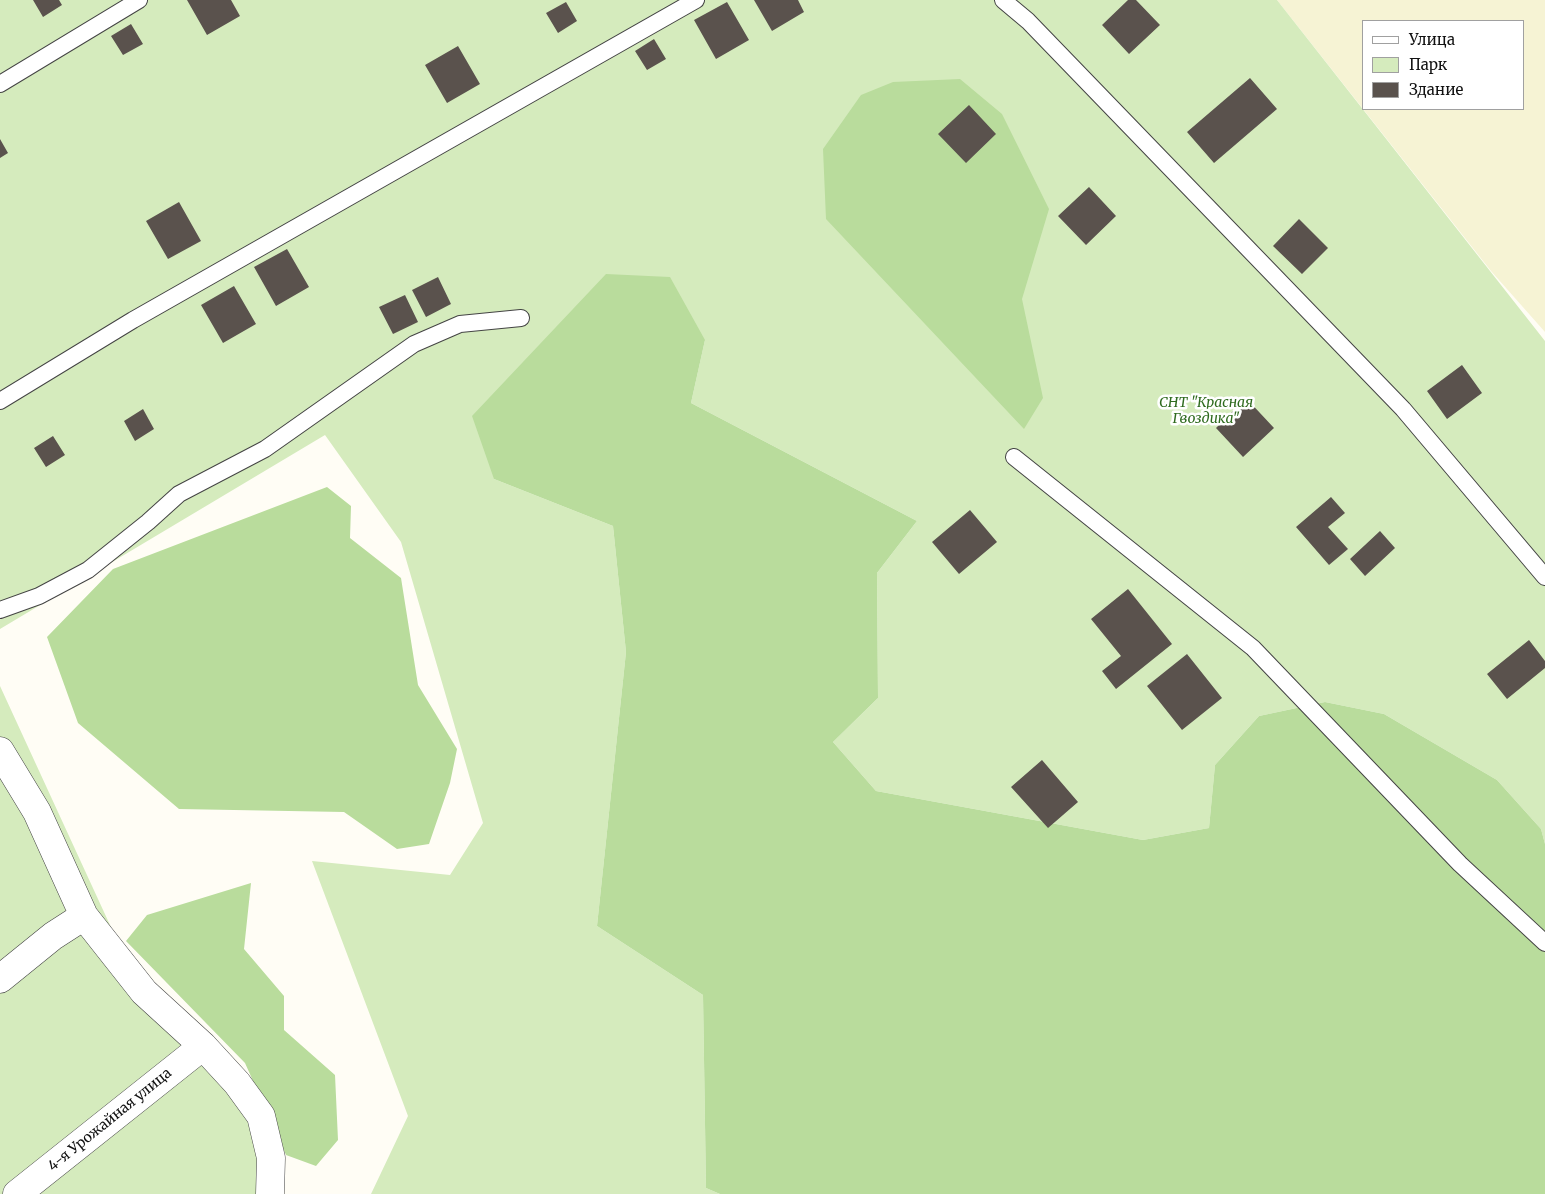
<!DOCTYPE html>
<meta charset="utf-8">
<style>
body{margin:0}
#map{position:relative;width:1545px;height:1194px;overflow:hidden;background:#fffdf5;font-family:Merriweather,serif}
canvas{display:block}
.legend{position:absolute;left:1362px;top:20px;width:162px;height:90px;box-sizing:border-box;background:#fff;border:1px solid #a0a0a0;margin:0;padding:6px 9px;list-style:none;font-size:15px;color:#111}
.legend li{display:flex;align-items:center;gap:10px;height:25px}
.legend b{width:25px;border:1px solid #a0a0a0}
</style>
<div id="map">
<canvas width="1545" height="1194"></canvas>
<ul class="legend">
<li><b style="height:6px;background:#fff"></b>Улица</li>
<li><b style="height:14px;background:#d5ebbd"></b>Парк</li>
<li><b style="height:14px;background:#5a524d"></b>Здание</li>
</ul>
</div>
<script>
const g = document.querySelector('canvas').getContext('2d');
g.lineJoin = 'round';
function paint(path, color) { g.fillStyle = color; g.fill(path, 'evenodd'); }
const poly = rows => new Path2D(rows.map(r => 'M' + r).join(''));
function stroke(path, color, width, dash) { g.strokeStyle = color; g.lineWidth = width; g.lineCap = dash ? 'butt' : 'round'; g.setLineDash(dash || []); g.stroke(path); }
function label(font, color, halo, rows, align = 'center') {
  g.font = font + ' Merriweather,serif'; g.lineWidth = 5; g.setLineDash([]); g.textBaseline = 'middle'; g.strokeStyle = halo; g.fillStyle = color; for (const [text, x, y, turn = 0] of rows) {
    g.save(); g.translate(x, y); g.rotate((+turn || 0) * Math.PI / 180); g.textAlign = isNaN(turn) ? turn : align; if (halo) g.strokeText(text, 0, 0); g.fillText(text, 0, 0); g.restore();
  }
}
paint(poly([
 [1277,0,1545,0,1545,332,1491,271],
 [1364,21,1524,21,1524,109,1364,109]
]), '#f6f3d4');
paint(poly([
 [0,0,1277,0,1545,341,1545,844,1541,829,1497,780,1384,714,1325,702,1259,716,1215,765,1209,828,1143,840,876,791,833,742,878,698,877,573,917,521,691,403,705,340,494,479,613,526,626,652,597,926,703,995,706,1188,720,1194,371,1194,408,1116,312,861,450,875,483,823,401,542,325,435,0,629],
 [0,686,121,949,245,1076,281,1194,0,1194]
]), '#d5ebbd');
paint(poly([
 [960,79,1002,114,1049,209,1022,299,1043,398,1024,429,826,219,823,149,861,95,893,82],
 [606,274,670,277,705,340,691,403,917,521,877,573,878,698,833,742,876,791,1143,840,1209,828,1215,765,1259,716,1325,702,1384,714,1497,780,1541,829,1545,844,1545,1194,720,1194,706,1188,703,995,597,926,626,652,613,526,494,479,472,416],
 [327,487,351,506,350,538,401,578,418,685,457,749,450,783,429,844,397,849,344,812,179,809,78,723,47,637,113,569],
 [251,883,244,949,284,996,284,1030,335,1075,338,1140,316,1166,286,1155,245,1063,126,941,147,915]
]), '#b9dc9c');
paint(poly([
 [33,0,59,0,62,5,43,17],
 [187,0,231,0,240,16,207,35],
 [754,0,798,0,804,12,772,31],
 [1128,0,1136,0,1160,25,1129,54,1102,25],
 [566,2,577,21,558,33,546,13],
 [727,2,749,40,716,59,694,20],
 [131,24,143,44,123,55,111,36],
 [654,39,666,59,647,70,635,51],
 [458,46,480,84,447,103,425,65],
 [1250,78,1277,109,1214,163,1187,132],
 [969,105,996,134,966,163,938,134],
 [0,139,8,153,0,158],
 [1089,187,1116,216,1086,245,1058,216],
 [179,202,201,241,168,259,146,221],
 [1299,219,1328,248,1302,274,1273,246],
 [287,249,309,287,276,306,254,267],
 [438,277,451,304,426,317,412,290],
 [234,286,256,324,223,343,201,305],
 [405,295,418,322,393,334,379,307],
 [1462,365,1482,393,1447,419,1427,391],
 [1246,398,1274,428,1243,457,1216,428],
 [143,409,154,429,135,441,124,421],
 [53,436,65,455,46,467,34,448],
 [1331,497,1345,513,1328,527,1348,549,1329,565,1296,527],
 [970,510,997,542,959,574,932,542],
 [1380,531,1395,548,1365,576,1350,559],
 [1128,589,1172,644,1116,689,1102,671,1121,656,1091,619],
 [1529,640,1545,661,1545,668,1507,699,1487,674],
 [1187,654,1222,698,1182,730,1147,686],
 [1042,760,1078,802,1048,828,1011,787]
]), '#5a524d');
const service = poly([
 [1003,0,1028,21,1403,409,1545,577],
 [0,84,139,0],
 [0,401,133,320,696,0],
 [1014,457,1253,648,1460,864,1545,943],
 [0,610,39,596,88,570,148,522,179,494,265,449,414,344,460,324,521,318]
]);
const minor = poly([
 [0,751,37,812,84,916,144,992,203,1046,237,1083,261,1116,271,1158,270,1194],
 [0,979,53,936,84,916],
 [17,1194,203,1046]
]);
stroke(service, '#444', 18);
stroke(minor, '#444', 29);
stroke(service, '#fff', 16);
stroke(minor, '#fff', 28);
label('italic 14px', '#2f6b1f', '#fff', [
 ["СНТ \"Красная",1206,403],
 ["Гвоздика\"",1206,419]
]);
label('14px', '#111', '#fff', [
 ["4-я Урожайная улица",110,1120,-39]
]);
</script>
